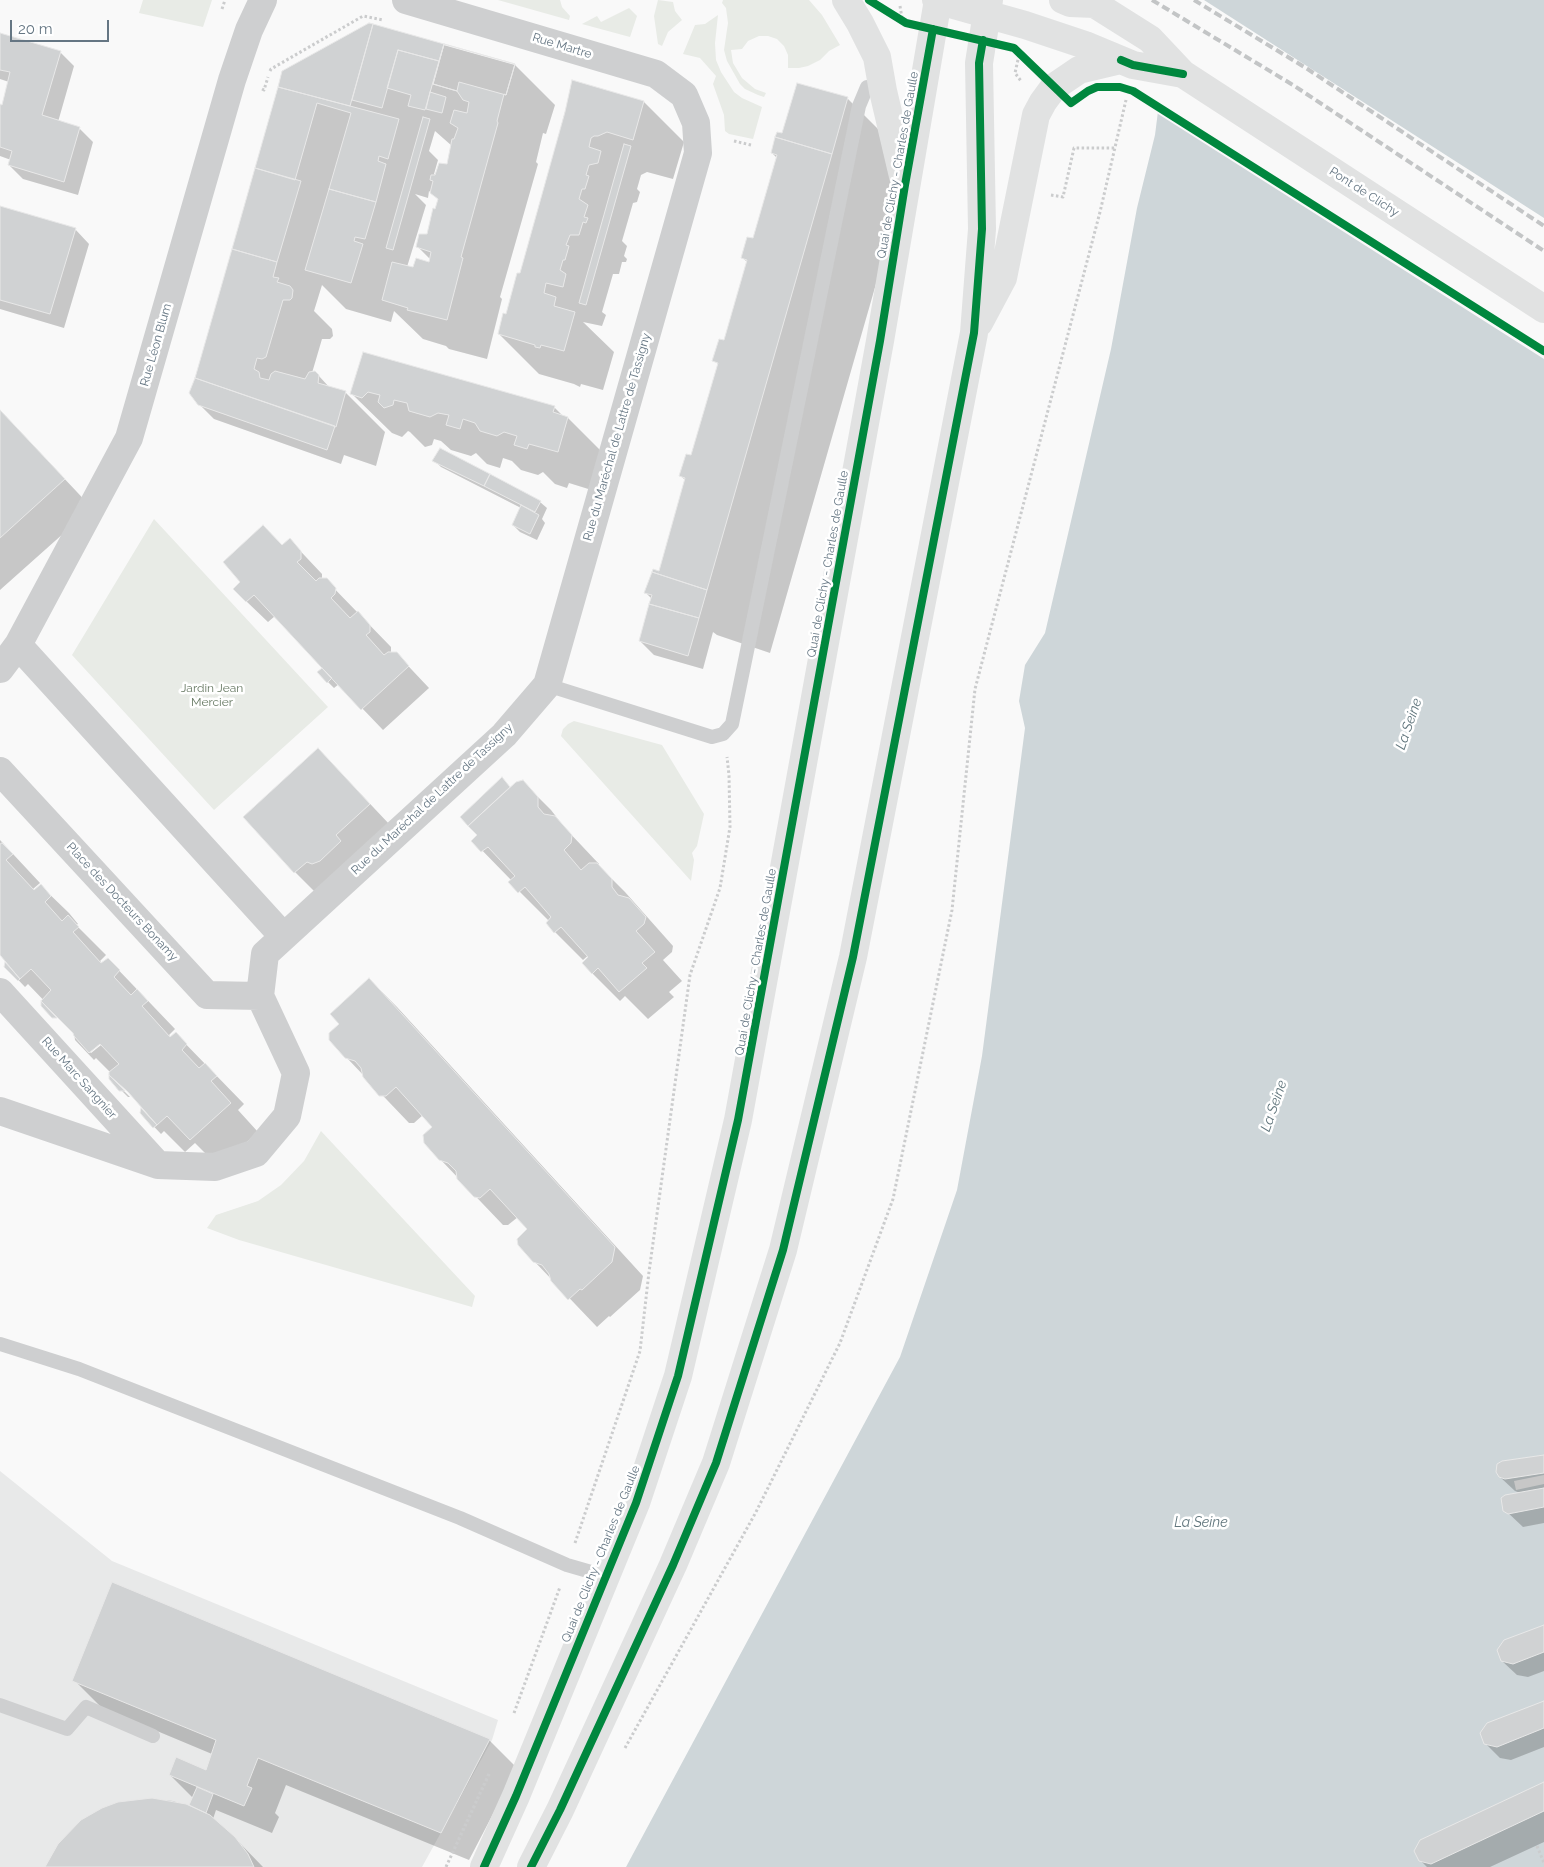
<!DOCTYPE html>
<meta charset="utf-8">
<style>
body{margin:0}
#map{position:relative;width:1544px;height:1867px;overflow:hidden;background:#f9f9f9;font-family:Raleway,sans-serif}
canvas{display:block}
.scale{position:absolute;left:10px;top:20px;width:99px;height:22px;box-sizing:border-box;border:2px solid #657683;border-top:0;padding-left:6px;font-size:15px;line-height:18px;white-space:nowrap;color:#657683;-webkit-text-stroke:4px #fff;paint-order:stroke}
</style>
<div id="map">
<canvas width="1544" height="1867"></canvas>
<div class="scale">20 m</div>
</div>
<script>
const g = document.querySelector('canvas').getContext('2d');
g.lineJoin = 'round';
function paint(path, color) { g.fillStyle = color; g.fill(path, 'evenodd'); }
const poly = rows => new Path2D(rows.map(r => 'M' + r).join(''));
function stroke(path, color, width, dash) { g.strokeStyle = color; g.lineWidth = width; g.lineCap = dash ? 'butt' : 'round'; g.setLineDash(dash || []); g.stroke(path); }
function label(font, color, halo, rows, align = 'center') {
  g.font = font + ' Raleway,sans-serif'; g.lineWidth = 5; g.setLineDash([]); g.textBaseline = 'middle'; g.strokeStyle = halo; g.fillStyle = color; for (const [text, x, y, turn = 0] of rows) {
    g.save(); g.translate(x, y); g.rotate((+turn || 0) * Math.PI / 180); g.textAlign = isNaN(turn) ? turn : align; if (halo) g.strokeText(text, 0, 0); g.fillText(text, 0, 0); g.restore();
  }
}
paint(poly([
 [0,1471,112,1561,498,1720,492,1740,422,1867,0,1867]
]), '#e8e9e9');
paint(poly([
 [143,0,212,0,203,27,139,13],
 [498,0,560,0,562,7,570,16,569,20],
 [658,0,673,2,675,11,682,20,668,32,662,46,658,44,654,16],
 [723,0,809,0,822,15,840,45,829,51,820,60,808,66,799,68,788,68,788,55,784,46,777,39,768,36,759,36,748,41,742,49,731,50,733,63,742,78,755,89,766,93,764,97,758,95,745,89,740,84,727,61,724,50,728,23,726,8,722,3],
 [629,8,637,16,630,37,582,24,597,16,601,22],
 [718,15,715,43,716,60,721,72,734,92,742,98,762,107,753,139,729,134,725,131,724,115,713,84,716,76,700,58,683,54,695,25,705,24],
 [154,519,328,707,214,810,72,655],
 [574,721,662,745,704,814,697,846,692,853,694,860,691,881,561,736,563,729,568,724],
 [321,1131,475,1296,472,1307,239,1240,207,1228,216,1215,258,1201,281,1185,304,1161]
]), '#e8ebe6');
paint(poly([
 [1172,0,1544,0,1544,1867,626,1867,900,1357,957,1190,982,1056,1025,728,1019,701,1025,665,1045,633,1111,349,1137,208,1155,135]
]), '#ced6d9');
paint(poly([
 [1170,0,1204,0,1544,218,1544,359,1155,112],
 [1544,1475,1544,1484,1516,1490,1514,1481]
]), '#f9f9f9');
paint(poly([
 [372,25,515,65,555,105,546,134,543,133,536,162,538,164,500,297,502,299,487,359,449,349,446,346,423,339,394,311,391,322,346,309,322,285,314,311,332,329,333,336,330,339,322,339,312,373,319,376,330,388,345,392,385,432,376,466,344,455,341,464,214,419,199,404,196,379,283,72],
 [435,131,452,146,448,166,436,175,434,174,438,160,429,151],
 [429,191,439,200,428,235,417,246,431,260,430,264,414,269,407,267,426,205,415,194,428,198],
 [0,34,60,52,74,66,58,122,79,128,93,142,78,195,23,179,9,165,11,160,0,156,0,105,3,106,9,82,0,79],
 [573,82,644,102,684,142,673,179,647,172,641,175,637,189,640,192,637,202,633,203,622,241,627,246,624,256,627,259,626,262,622,262,619,274,613,274,602,312,606,315,602,326,583,322,614,352,603,390,581,384,580,387,574,384,539,374,499,334,521,275],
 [847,98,911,162,770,653,717,635,713,632,703,669,654,655,640,641,652,599,646,593,660,572,686,481,681,476,692,456,719,365,713,360,725,341,748,263,742,257,754,239,777,158,772,153,783,135],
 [0,207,75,229,89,244,64,328,0,309],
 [364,354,554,407,563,416,568,418,607,457,598,492,569,483,567,488,555,484,543,472,538,475,521,470,512,461,503,458,500,468,487,464,476,453,471,456,451,450,441,441,434,439,432,445,425,447,410,432,408,431,402,437,392,433,352,394],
 [0,410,92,508,0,590],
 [434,460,540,502,547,508,542,519,545,523,537,540,520,532,513,525,521,508,441,467],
 [290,540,322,574,322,580,326,580,391,647,391,653,396,653,429,688,383,730,339,684,334,688,328,682,331,676,275,616,268,622,246,601,282,546],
 [339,771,391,826,316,893,295,872],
 [502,779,511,788,523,782,551,810,565,828,599,864,599,866,625,892,673,946,672,952,663,960,682,981,669,992,674,997,648,1019,625,996,620,1001,592,973,592,952,583,960,555,932,549,921,510,882,512,881,473,841,479,836,462,817],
 [0,840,40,883,33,889,35,891,41,886,69,913,78,924,76,925,106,955,100,961,103,964,108,959,175,1029,169,1035,171,1038,176,1034,244,1104,238,1110,258,1132,219,1167,195,1143,185,1152,164,1131,161,1134,141,1113,151,1120,153,1119,136,1099,113,1077,112,1079,130,1097,128,1097,110,1079,111,1073,96,1058,94,1060,75,1040,74,1032,28,984,25,987,6,967,7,960,0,953],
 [104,1039,106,1041,91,1053,89,1051],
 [369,979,397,1007,643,1276,640,1290,610,1317,609,1316,597,1327,534,1261,529,1229,518,1217,508,1225,503,1225,440,1159,434,1127,423,1115,414,1123,409,1123,346,1057,340,1025],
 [1544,1456,1544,1523,1523,1527,1505,1510,1520,1493,1515,1491,1500,1477],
 [1544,1626,1544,1671,1528,1677,1517,1675,1502,1661],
 [74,1680,489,1740,517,1768,469,1860,286,1785,275,1813,279,1817,272,1833,216,1810,213,1819,229,1832,263,1867,47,1867,152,1799,173,1801,190,1807,193,1798,170,1775,207,1771,212,1754,102,1708],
 [1544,1702,1544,1747,1511,1760,1500,1758,1485,1743],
 [1544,1783,1544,1842,1490,1867,1427,1867,1420,1860]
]), '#0003');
const building = poly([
 [369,23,373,24,350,106,278,87,282,71,369,23],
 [373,24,444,44,439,61,398,50,382,108,352,100,373,24],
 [0,33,61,51,42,115,80,127,64,182,8,165,12,151,0,147,0,104,2,105,10,72,0,70,0,33],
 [444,44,515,64,506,95,504,94,497,121,498,123,461,257,463,258,447,320,407,310,408,308,382,300,392,262,413,267,416,258,429,262,431,252,416,247,419,234,427,234,433,208,435,209,438,199,430,193,433,181,430,180,431,175,435,175,439,163,447,164,452,139,454,139,458,128,450,123,454,110,467,113,469,102,463,100,457,91,433,84,444,44],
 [444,44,515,64,506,95,459,82,457,91,433,84,444,44],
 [398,50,439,61,425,110,408,106,411,95,387,88,398,50],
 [572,80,644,101,633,140,607,132,598,136,594,136,591,138,589,147,601,151,598,163,589,165,586,175,589,176,585,189,582,189,579,199,588,205,584,217,588,218,586,223,583,222,579,235,570,235,566,245,569,246,565,260,563,260,560,270,566,274,563,287,546,283,544,293,556,297,554,306,575,312,564,351,541,345,540,348,535,347,535,345,498,334,503,313,506,314,517,273,520,273,565,112,572,80],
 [797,83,848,97,832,154,775,137,777,132,782,133,797,83],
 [278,87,399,119,388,159,379,156,378,161,386,164,376,202,329,189,351,113,317,103,295,180,255,168,278,87],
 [430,92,446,97,442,113,426,109,430,92],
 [423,117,430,119,393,250,386,248,423,117],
 [775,137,832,154,707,590,652,572,653,569,659,571,685,478,679,476,686,454,691,455,718,363,712,361,719,339,724,340,747,260,741,258,747,237,753,238,777,155,771,153,775,137],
 [624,144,631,146,586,305,579,303,624,144],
 [255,168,301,181,277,262,232,249,255,168],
 [329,189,376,202,365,239,355,237,354,241,363,244,351,283,305,270,329,189],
 [0,206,76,228,50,314,0,300,0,206],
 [232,249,277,262,273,277,279,278,277,282,290,286,293,290,292,298,290,300,283,300,266,357,262,359,257,358,254,369,259,372,260,378,269,380,271,374,275,371,305,379,309,372,315,371,319,375,318,383,346,391,336,427,195,378,232,249],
 [363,352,555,406,553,412,568,417,558,452,529,444,527,449,514,445,517,436,504,432,497,436,480,431,475,423,463,419,460,429,446,425,449,415,438,413,430,417,409,411,407,403,394,400,393,405,384,408,378,402,380,395,368,392,362,398,350,394,363,352],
 [195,378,335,426,327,450,198,405,189,393,195,378],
 [0,410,65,479,0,538,0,410],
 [440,448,490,474,484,486,432,461,440,448],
 [490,474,541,501,535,512,484,486,490,474],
 [521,505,539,515,530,534,512,525,521,505],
 [263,525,282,545,290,538,301,551,301,559,297,562,316,581,319,578,327,578,336,588,335,594,331,598,350,618,358,611,370,625,370,632,366,635,384,655,388,652,397,652,409,666,361,710,254,595,246,602,233,589,240,582,223,562,263,525],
 [652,572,707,590,699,618,649,604,652,595,644,593,652,572],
 [649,604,699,618,688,656,639,641,649,604],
 [322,668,332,678,327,683,317,672,322,668],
 [318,748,370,804,336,835,341,841,320,861,312,864,307,862,294,873,243,817,318,748],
 [502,777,510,787,468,826,460,817,502,777],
 [523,780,538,797,538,807,544,814,555,816,572,835,571,843,564,850,581,870,589,863,597,863,612,879,612,887,618,895,629,898,646,917,644,924,636,931,655,952,642,963,647,968,619,992,598,968,592,974,582,963,588,957,561,927,554,933,546,923,551,917,525,887,518,893,508,882,515,876,488,847,481,852,471,841,477,835,468,826,516,782,523,780],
 [2,843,13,854,6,860,34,890,41,884,51,896,45,902,62,921,68,915,79,927,73,932,101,963,108,958,120,970,114,977,131,995,137,989,148,1001,142,1006,170,1037,176,1032,187,1044,182,1050,199,1068,205,1063,217,1076,211,1081,231,1103,190,1140,167,1116,157,1125,128,1092,109,1075,109,1072,119,1064,100,1044,89,1053,74,1036,73,1033,41,1001,51,990,31,969,20,979,0,955,0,844,2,843],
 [5,962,20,979,18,981,4,967,5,962],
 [369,978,615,1247,612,1262,582,1290,580,1289,568,1300,551,1281,549,1274,542,1265,533,1262,518,1245,517,1239,527,1229,490,1189,480,1198,474,1197,457,1179,456,1171,448,1163,439,1160,424,1143,423,1135,432,1127,396,1087,386,1096,379,1096,363,1077,361,1068,355,1061,345,1058,329,1040,329,1033,339,1024,330,1014,369,978],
 [41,1001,57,1018,52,1018,41,1006,41,1001],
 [109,1075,125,1091,119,1091,109,1079,109,1075],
 [141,1108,157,1125,153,1128,140,1113,141,1108],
 [1544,1455,1544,1473,1505,1479,1499,1477,1496,1472,1497,1464,1502,1461,1544,1455],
 [1544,1488,1544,1507,1508,1514,1503,1511,1501,1498,1505,1495,1544,1488],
 [112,1582,490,1739,441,1833,258,1758,247,1786,252,1788,244,1806,169,1775,176,1757,206,1770,216,1740,72,1681,112,1582],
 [1544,1625,1544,1652,1513,1664,1501,1661,1497,1650,1504,1640,1544,1625],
 [1544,1701,1544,1728,1497,1747,1484,1744,1480,1733,1487,1723,1544,1701],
 [1544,1782,1544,1811,1431,1864,1419,1861,1414,1851,1420,1840,1544,1782],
 [197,1787,213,1794,206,1813,189,1805,197,1787],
 [152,1798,186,1804,210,1815,235,1837,248,1854,254,1867,45,1867,58,1844,81,1820,102,1808,118,1802,152,1798]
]);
paint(building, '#d0d2d3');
stroke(building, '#e8e8e8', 1);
stroke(poly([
 [900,6,902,18],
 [222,9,225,0],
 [1019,55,1015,73,1021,81],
 [270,71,271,69,363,16,383,20],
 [262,89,264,90,268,77],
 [734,141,751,145],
 [1051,195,1063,197,1074,148,1115,148],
 [575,1543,640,1351,649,1272,690,975,720,888,730,827,729,775,727,757],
 [514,1713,560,1587],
 [625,1748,756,1512,840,1343,893,1199,952,910,975,689,1100,212,1126,100],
 [1537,1846,1544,1863],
 [446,1867,489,1774]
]), '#cbcccd', 3, [2.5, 2.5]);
stroke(poly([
 [547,685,712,737,723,734,732,724,859,106,867,87,883,91],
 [0,1344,79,1369,460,1518,567,1565,605,1576],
 [0,1705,67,1729,86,1707,153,1736]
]), '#cecfd0', 14);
stroke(poly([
 [18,645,283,936],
 [0,669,18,645,129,438,232,80,249,30,263,0],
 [0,771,207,995,260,996],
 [0,992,157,1164],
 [0,1111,158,1165,215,1167,256,1153,287,1116,296,1073,260,996,265,954,504,735,547,685,698,153,696,123,684,95,656,74,406,0]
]), '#cecfd0', 28);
stroke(poly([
 [846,0,860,23,877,57,883,91,903,176],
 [936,0,1025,25,1085,45,1133,65,1183,74],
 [1063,0,1070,3,1095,4],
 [1088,0,1150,39,1183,74,1544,309],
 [979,323,1003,278,1036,115,1043,102,1054,87,1079,70,1121,60],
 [484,1867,516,1796,636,1503,678,1376,738,1120,880,341,938,0],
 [531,1867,560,1810,673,1565,716,1463,783,1250,853,957,974,333,982,229,979,63,989,0]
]), '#e1e2e2', 28);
stroke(poly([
 [1152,0,1293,85,1544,251],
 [1194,0,1306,68,1544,226]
]), '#c3c5c6', 4, [8, 4]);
stroke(poly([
 [869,0,906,23,1014,48,1071,103,1088,91,1097,87,1120,87,1133,91,1544,351],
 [1121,60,1133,65,1183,74],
 [484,1867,516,1796,636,1503,678,1376,738,1120,880,341,905,185,933,29],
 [531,1867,560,1810,673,1565,716,1463,783,1250,853,957,974,333,982,229,979,63,983,40]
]), '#00873e', 8);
label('12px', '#657683', '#fff', [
 ["Rue Martre",562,46,17],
 ["Quai de Clichy - Charles de Gaulle",898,165,-80],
 ["Pont de Clichy",1364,192,33],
 ["Rue Léon Blum",156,345,-74],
 ["Rue du Maréchal de Lattre de Tassigny",617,437,-74],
 ["Quai de Clichy - Charles de Gaulle",828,564,-80],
 ["Rue du Maréchal de Lattre de Tassigny",432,799,-43],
 ["Place des Docteurs Bonamy",122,902,47],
 ["Quai de Clichy - Charles de Gaulle",756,962,-80],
 ["Rue Marc Sangnier",79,1078,48],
 ["Quai de Clichy - Charles de Gaulle",601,1554,-68]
]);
label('12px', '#687a64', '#fff', [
 ["Jardin Jean",212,688],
 ["Mercier",212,702]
]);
label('italic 14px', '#60757c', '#fff', [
 ["La Seine",1409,724,-71],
 ["La Seine",1274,1106,-71],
 ["La Seine",1201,1523]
]);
</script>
